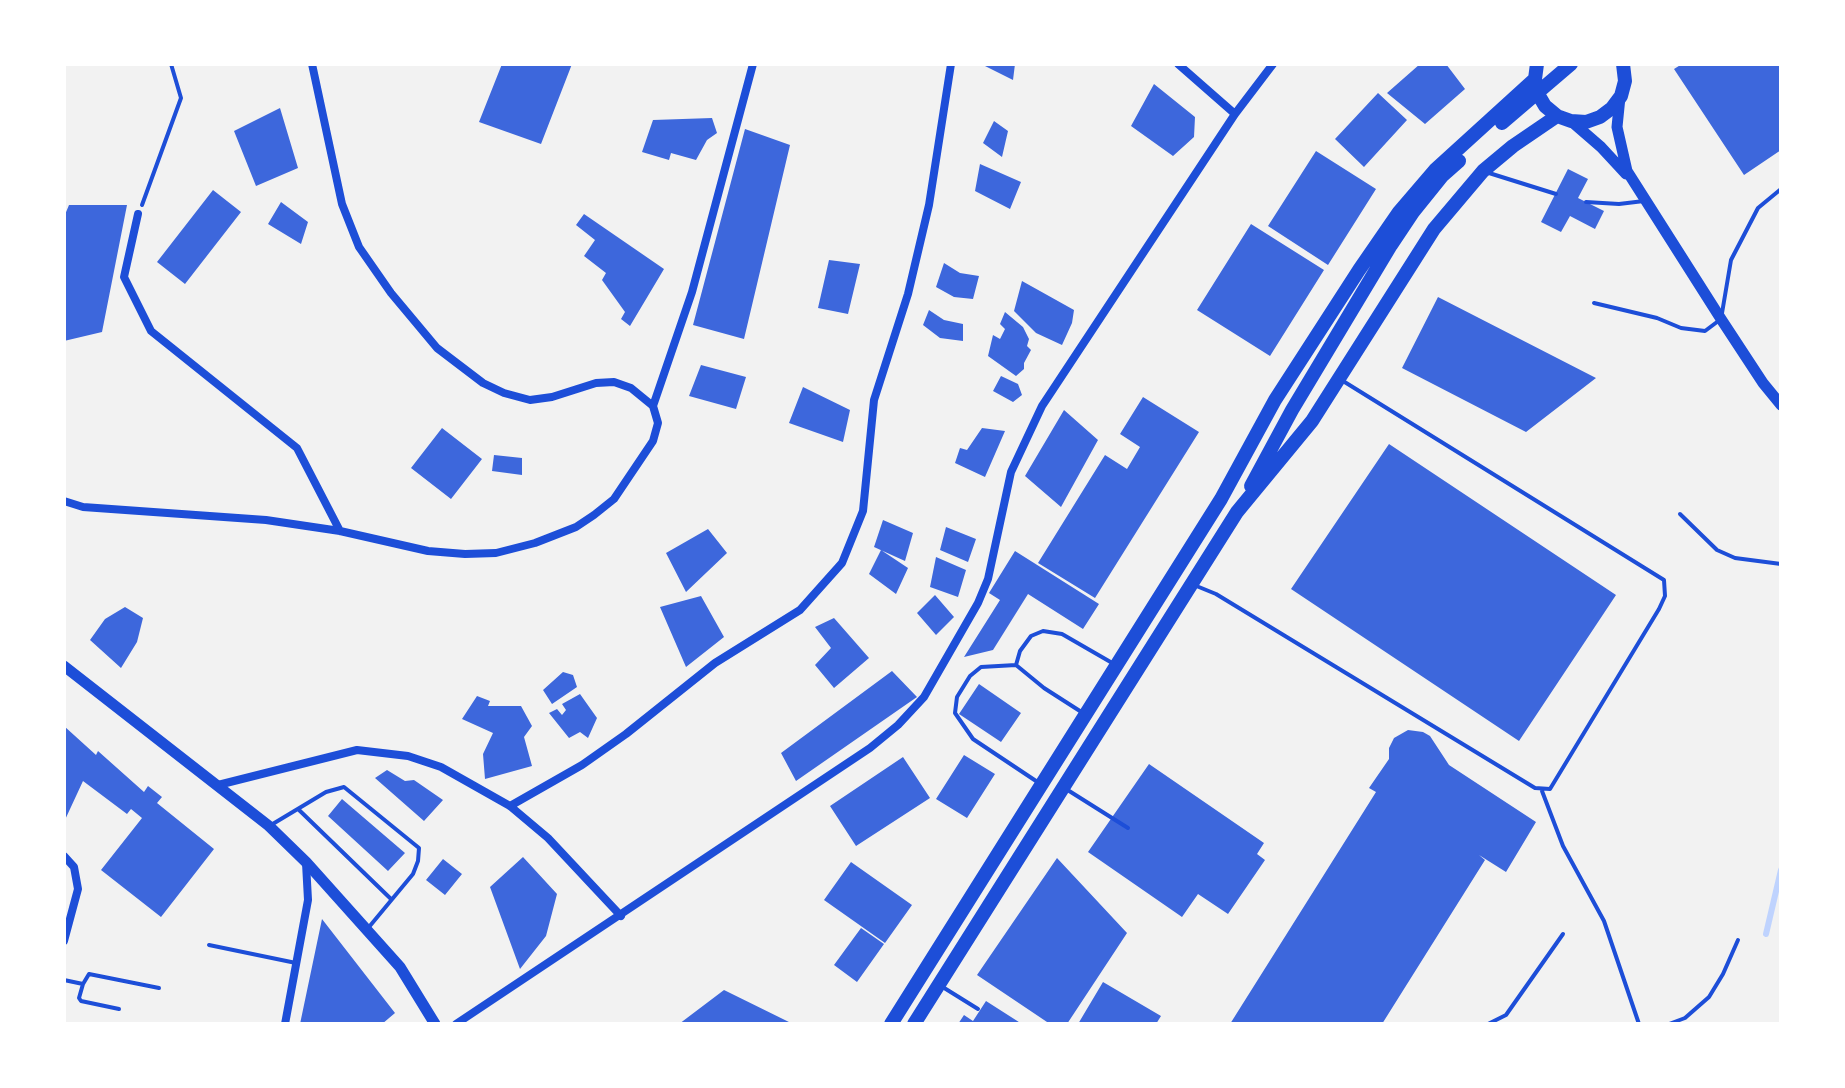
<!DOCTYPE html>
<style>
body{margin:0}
#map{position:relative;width:1845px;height:1088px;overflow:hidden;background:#f2f2f2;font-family:Manrope,sans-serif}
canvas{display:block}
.frame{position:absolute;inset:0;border:66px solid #fff;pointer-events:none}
</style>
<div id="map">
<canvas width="1845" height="1088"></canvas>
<div class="frame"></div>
</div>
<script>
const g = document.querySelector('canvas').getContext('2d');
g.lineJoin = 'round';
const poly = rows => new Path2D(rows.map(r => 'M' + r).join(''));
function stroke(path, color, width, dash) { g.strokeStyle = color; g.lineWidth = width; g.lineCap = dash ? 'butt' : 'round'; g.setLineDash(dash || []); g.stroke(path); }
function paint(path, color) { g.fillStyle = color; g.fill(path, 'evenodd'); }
stroke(poly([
 [1766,934,1781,870]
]), '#bfd3fe', 6);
paint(poly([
 [502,64,572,64,541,144,479,122],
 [981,64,1015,64,1013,80],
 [1420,64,1446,64,1465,89,1425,124,1387,93],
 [1682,64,1781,64,1781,150,1744,175,1674,69],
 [1154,84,1195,117,1194,137,1173,156,1131,126],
 [1378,93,1407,120,1364,167,1335,139],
 [280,108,298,168,256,186,234,131],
 [712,118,717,133,707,140,696,160,671,153,669,160,642,152,653,120],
 [994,121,1008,131,1002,157,983,143],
 [745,129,790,145,744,339,693,325],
 [1316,151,1376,189,1328,265,1268,226],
 [980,164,1021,182,1010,209,975,191],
 [1568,169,1588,179,1578,198,1604,211,1595,229,1570,216,1561,232,1541,222],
 [213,190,241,212,185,284,157,262],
 [281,202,308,222,301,244,268,224],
 [69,205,127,205,102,332,64,341,64,217],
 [584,214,664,269,630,326,621,319,625,312,602,280,606,273,584,256,595,240,576,225],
 [1251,224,1324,270,1270,356,1197,310],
 [829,260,860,264,848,314,818,308],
 [944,263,960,273,979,276,973,299,954,297,936,287],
 [1022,281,1074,310,1072,323,1062,345,1036,333,1014,311],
 [1438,297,1596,378,1526,432,1402,368],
 [929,310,944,320,963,324,963,341,940,338,923,325],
 [1005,312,1023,327,1029,339,1027,346,1031,350,1024,363,1024,369,1016,376,988,356,993,335,1000,339,1005,329,1000,324],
 [701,365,746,377,736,409,689,396],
 [1001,376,1018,384,1022,395,1013,402,993,391],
 [803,387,850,410,843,442,789,423],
 [1143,397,1199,432,1095,598,1038,563,1105,455,1127,469,1140,447,1120,434],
 [1064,410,1098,440,1061,507,1025,476],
 [442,428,482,459,451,499,411,468],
 [982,428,1005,431,985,477,955,463,960,448,967,450],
 [1389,444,1616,595,1519,741,1291,589],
 [494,455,522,458,522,475,492,471],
 [883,520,913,533,905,561,874,547],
 [946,527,976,539,968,562,940,550],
 [708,529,727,553,686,592,666,553],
 [881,550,908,568,896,594,869,574],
 [1015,551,1099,604,1083,629,1028,594,993,650,964,657,1000,600,989,593],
 [936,557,966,570,958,597,930,587],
 [935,595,954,617,936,635,917,613],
 [701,596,724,637,686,667,660,607],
 [125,607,143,618,137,642,121,668,90,640,105,619],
 [834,618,869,658,834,688,815,665,831,648,815,627],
 [892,671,917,697,796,781,781,753],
 [563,672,573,675,577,687,552,704,543,690],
 [979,684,1021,713,1001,742,959,714],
 [580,694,597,718,588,738,580,732,569,738,549,713,557,709,562,715,566,710,562,704],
 [477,696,490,701,488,706,521,706,532,726,524,737,532,766,485,779,483,754,493,733,462,719],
 [64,726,96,755,98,751,144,792,148,786,162,797,157,803,214,849,161,917,101,870,142,818,131,809,127,814,83,781,64,822],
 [1408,730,1423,732,1430,736,1449,765,1536,822,1506,872,1479,855,1485,860,1382,1024,1230,1024,1376,792,1369,788,1389,759,1389,748,1394,738],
 [964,755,995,774,967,818,936,799],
 [903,757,930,798,856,846,830,806],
 [1149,764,1264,843,1257,854,1265,860,1228,914,1198,894,1182,917,1088,852],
 [387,770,405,781,414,780,443,800,424,821,375,778],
 [342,799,405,853,388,871,328,816],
 [523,857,557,894,546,936,520,969,490,887],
 [1057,858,1127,933,1067,1024,1050,1024,977,975],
 [443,859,462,874,445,895,426,880],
 [851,862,912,905,885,943,824,900],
 [322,919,395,1013,382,1024,300,1024],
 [861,928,884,944,857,982,834,965],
 [1103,982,1161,1016,1156,1024,1078,1024],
 [724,990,793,1024,679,1024],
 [986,1001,1022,1024,958,1024,964,1015,973,1021]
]), '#3d67dc');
stroke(poly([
 [142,205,181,98,171,64]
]), '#1d4ed8', 4);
stroke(poly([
 [1489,173,1556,194],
 [1586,202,1619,204,1644,201],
 [1594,303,1657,318,1681,328,1705,331,1721,319,1731,260,1758,208,1781,189],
 [1680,514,1717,550,1735,558,1781,564],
 [1194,585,1216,594,1535,788,1550,789,1659,609,1665,596,1664,580,1343,381],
 [1016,665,981,667,970,676,957,697,955,713,973,739,1039,783],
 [1083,713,1044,688,1016,665,1020,651,1031,636,1043,631,1062,634,1114,664],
 [1066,789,1128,828],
 [1542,791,1563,846,1604,921,1639,1024],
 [298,809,391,899],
 [271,825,326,792,344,787,419,848,418,861,413,874,369,927],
 [209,945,296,963],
 [64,980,83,984,89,974,159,988],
 [83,984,79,998,81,1001,119,1009],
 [941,986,978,1009],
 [1488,1024,1506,1015,1563,934],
 [1669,1024,1685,1018,1709,997,1723,974,1738,940]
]), '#1d4ed8', 4);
stroke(poly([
 [1178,64,1235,114],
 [138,214,124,277,151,331,297,448,340,531],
 [653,406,692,292,753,64],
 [64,501,83,507,266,520,340,531,428,551,465,554,496,553,535,543,576,527,594,515,614,499,653,441,658,423,653,406,631,388,614,382,596,383,552,397,530,400,504,393,483,383,437,348,391,293,359,247,342,204,312,64],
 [218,785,357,750,408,756,441,767,510,806,548,838,621,916],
 [510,806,582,765,626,734,715,663,800,610,842,563,863,511,874,400,908,294,929,205,951,64],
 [64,856,74,867,78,889,64,941],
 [285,1024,308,900,306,863],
 [456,1024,870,748,898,725,924,697,978,603,988,579,1011,472,1042,406,1235,114,1273,64]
]), '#1d4ed8', 8);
stroke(poly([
 [1620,97,1617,127,1627,171,1721,319,1763,383,1781,405],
 [1571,121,1601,147,1626,174],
 [64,666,269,826,306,862,400,967,435,1024]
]), '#1d4ed8', 11);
stroke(poly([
 [1537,64,1535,79,1538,94,1545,106,1557,116,1571,121,1586,122,1600,117,1612,108,1621,96,1625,81,1623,64],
 [1502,123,1571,64],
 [1251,486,1292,410,1391,245,1413,212,1442,176,1459,161],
 [891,1024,1221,499,1275,400,1359,270,1399,212,1435,170,1535,79],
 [914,1024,1237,512,1312,421,1434,229,1483,171,1513,146,1557,116]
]), '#1d4ed8', 14);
</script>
